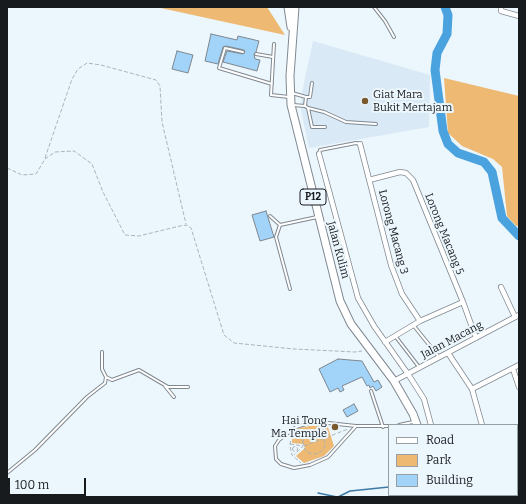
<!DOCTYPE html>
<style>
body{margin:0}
#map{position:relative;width:526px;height:504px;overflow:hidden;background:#ecf6fd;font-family:Bitter,serif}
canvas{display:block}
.frame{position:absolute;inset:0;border:8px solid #181b1e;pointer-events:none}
.legend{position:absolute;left:388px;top:424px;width:130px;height:72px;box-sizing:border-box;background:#ecf6fd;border:1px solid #979ea4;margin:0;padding:5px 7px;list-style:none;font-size:12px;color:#181b1e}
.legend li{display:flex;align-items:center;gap:8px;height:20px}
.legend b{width:20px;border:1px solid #979ea4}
.scale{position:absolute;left:8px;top:478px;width:78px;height:18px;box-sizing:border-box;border:2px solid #181b1e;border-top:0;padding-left:5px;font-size:12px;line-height:14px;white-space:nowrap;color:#181b1e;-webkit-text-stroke:3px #ecf6fd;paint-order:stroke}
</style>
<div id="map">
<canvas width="526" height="504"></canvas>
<div class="frame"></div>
<ul class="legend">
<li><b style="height:5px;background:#fff"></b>Road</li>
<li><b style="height:11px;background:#eeb973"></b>Park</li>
<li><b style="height:11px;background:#a2d4fa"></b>Building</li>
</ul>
<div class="scale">100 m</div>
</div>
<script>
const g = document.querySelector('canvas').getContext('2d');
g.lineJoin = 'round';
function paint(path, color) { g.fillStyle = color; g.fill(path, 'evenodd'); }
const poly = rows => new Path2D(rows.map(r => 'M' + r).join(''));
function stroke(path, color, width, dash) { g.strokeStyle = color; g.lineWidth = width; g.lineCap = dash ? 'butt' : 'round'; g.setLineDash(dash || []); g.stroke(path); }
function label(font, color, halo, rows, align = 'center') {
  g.font = font + ' Bitter,serif'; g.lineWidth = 4; g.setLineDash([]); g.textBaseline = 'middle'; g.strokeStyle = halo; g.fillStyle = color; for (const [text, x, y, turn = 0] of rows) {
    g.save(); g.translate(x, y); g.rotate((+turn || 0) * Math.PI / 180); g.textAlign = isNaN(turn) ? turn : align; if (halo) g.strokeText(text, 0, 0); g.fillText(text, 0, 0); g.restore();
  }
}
paint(poly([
 [313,41,430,75,429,127,309,148,301,110,302,92]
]), '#d9e9f5');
paint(poly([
 [156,7,267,7,285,35],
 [444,78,519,96,519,226,516,226,507,216,502,167,493,159,462,146,448,133],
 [315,425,328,427,334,446,324,456,304,463,296,456,305,448,303,444,292,443,292,439,294,432,300,428]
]), '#eeb973');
stroke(poly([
 [318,493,337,497],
 [465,495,467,497],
 [338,497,350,491,389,487]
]), '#3b7aa5', 1.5);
stroke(poly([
 [445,7,448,15,447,34,437,53,435,70,443,131,448,144,458,153,484,162,492,172,502,218,519,236]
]), '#4aa2df', 9);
const building = poly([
 [211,34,237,40,238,36,259,41,256,52,254,54,255,59,260,60,257,71,223,62,227,51,243,54,245,52,244,50,226,46,223,47,218,64,205,61,211,34],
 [177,51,193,55,188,73,172,69,177,51],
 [266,211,274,237,260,241,252,215,266,211],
 [338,359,362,361,374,382,378,380,382,387,376,391,373,386,370,388,369,385,367,386,362,377,342,386,344,390,340,392,338,388,330,392,319,369,338,359],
 [354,404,358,411,347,417,343,410,354,404]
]);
paint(building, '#a2d4fa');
stroke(building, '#7e868d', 1);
const service = poly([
 [374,7,385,21,394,37],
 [274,44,271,95,289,97],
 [243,52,225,48,219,68,272,84],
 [256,54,273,57],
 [312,83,310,97,306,97,305,106,308,108,312,127,325,127],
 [292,93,306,97],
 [293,105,305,106],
 [308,108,324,112,346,122,376,124],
 [319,154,320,150,356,143,360,144],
 [270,216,280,225,317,217],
 [280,225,276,237,290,289],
 [414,326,439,357],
 [396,337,419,367],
 [106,377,112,380,139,370,168,387,188,387],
 [165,386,174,397],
 [371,391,383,427],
 [399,425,413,422],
 [356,426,328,457,310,465,294,468,281,464,276,459,275,446,279,440,296,427,309,423,328,423,356,426,389,426],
 [7,473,35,450,87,397,105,383,106,377,102,369,102,352]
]);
const minor = poly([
 [501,7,501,11,519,16],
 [360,144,391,265,402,294,420,321],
 [319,154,358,298,374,326,408,374,424,399,431,425],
 [369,180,400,172,406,173,413,180,463,302,476,338],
 [501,287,515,317],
 [385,342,420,321,463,302],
 [448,353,472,389,482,425],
 [513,369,519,387],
 [394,381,519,315],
 [472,389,519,365],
 [511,495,512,497]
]);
const primary = poly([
 [288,7,291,27],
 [295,7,290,76,291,105,340,301,351,324,394,381,413,414,417,425],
 [428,497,428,495]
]);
stroke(service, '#818990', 4);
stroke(minor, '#818990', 6);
stroke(primary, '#818990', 9);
stroke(poly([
 [45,158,72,79,78,69,87,63,101,65,156,80,160,86,162,122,186,224],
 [7,168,22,175,36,174,45,159,55,152,74,151,92,164,103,192,125,235,139,236,180,226,187,225,191,228,224,335,234,343,294,349,355,352,362,351],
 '303 443a11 11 0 1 1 22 0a11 11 0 1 1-22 0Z',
 [291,435,290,446,292,455,301,463],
 [290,444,303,446,294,455],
 [304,446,348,429],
 '292.5 449a2.5 2.5 0 1 1 5 0a2.5 2.5 0 1 1-5 0Z'
]), '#abb3b9', 1, [4, 2]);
stroke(service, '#fff', 2);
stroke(minor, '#fff', 4.5);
stroke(primary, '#fff', 7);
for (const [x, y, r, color] of [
 [365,101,4,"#795a2f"],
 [335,427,4,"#795a2f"]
]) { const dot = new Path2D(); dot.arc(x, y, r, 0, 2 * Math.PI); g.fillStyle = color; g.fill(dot); stroke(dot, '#ecf6fd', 1.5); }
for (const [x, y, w] of [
 [313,197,26]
]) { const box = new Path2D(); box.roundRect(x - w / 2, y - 8, w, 16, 3); g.fillStyle = '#ecf6fd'; g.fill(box); stroke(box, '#181b1e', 1); }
label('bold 10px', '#181b1e', null, [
 ["P12",313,197]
]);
label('11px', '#181b1e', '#ecf6fd', [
 ["Giat Mara",373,95],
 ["Bukit Mertajam",373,108],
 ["Hai Tong",327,421,"right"],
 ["Ma Temple",327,434,"right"]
], 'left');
label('11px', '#181b1e', '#ecf6fd', [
 ["Lorong Macang 3",393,232,75],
 ["Lorong Macang 5",444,234,68],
 ["Jalan Kulim",338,250,75],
 ["Jalan Macang",452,340,-28]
]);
</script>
